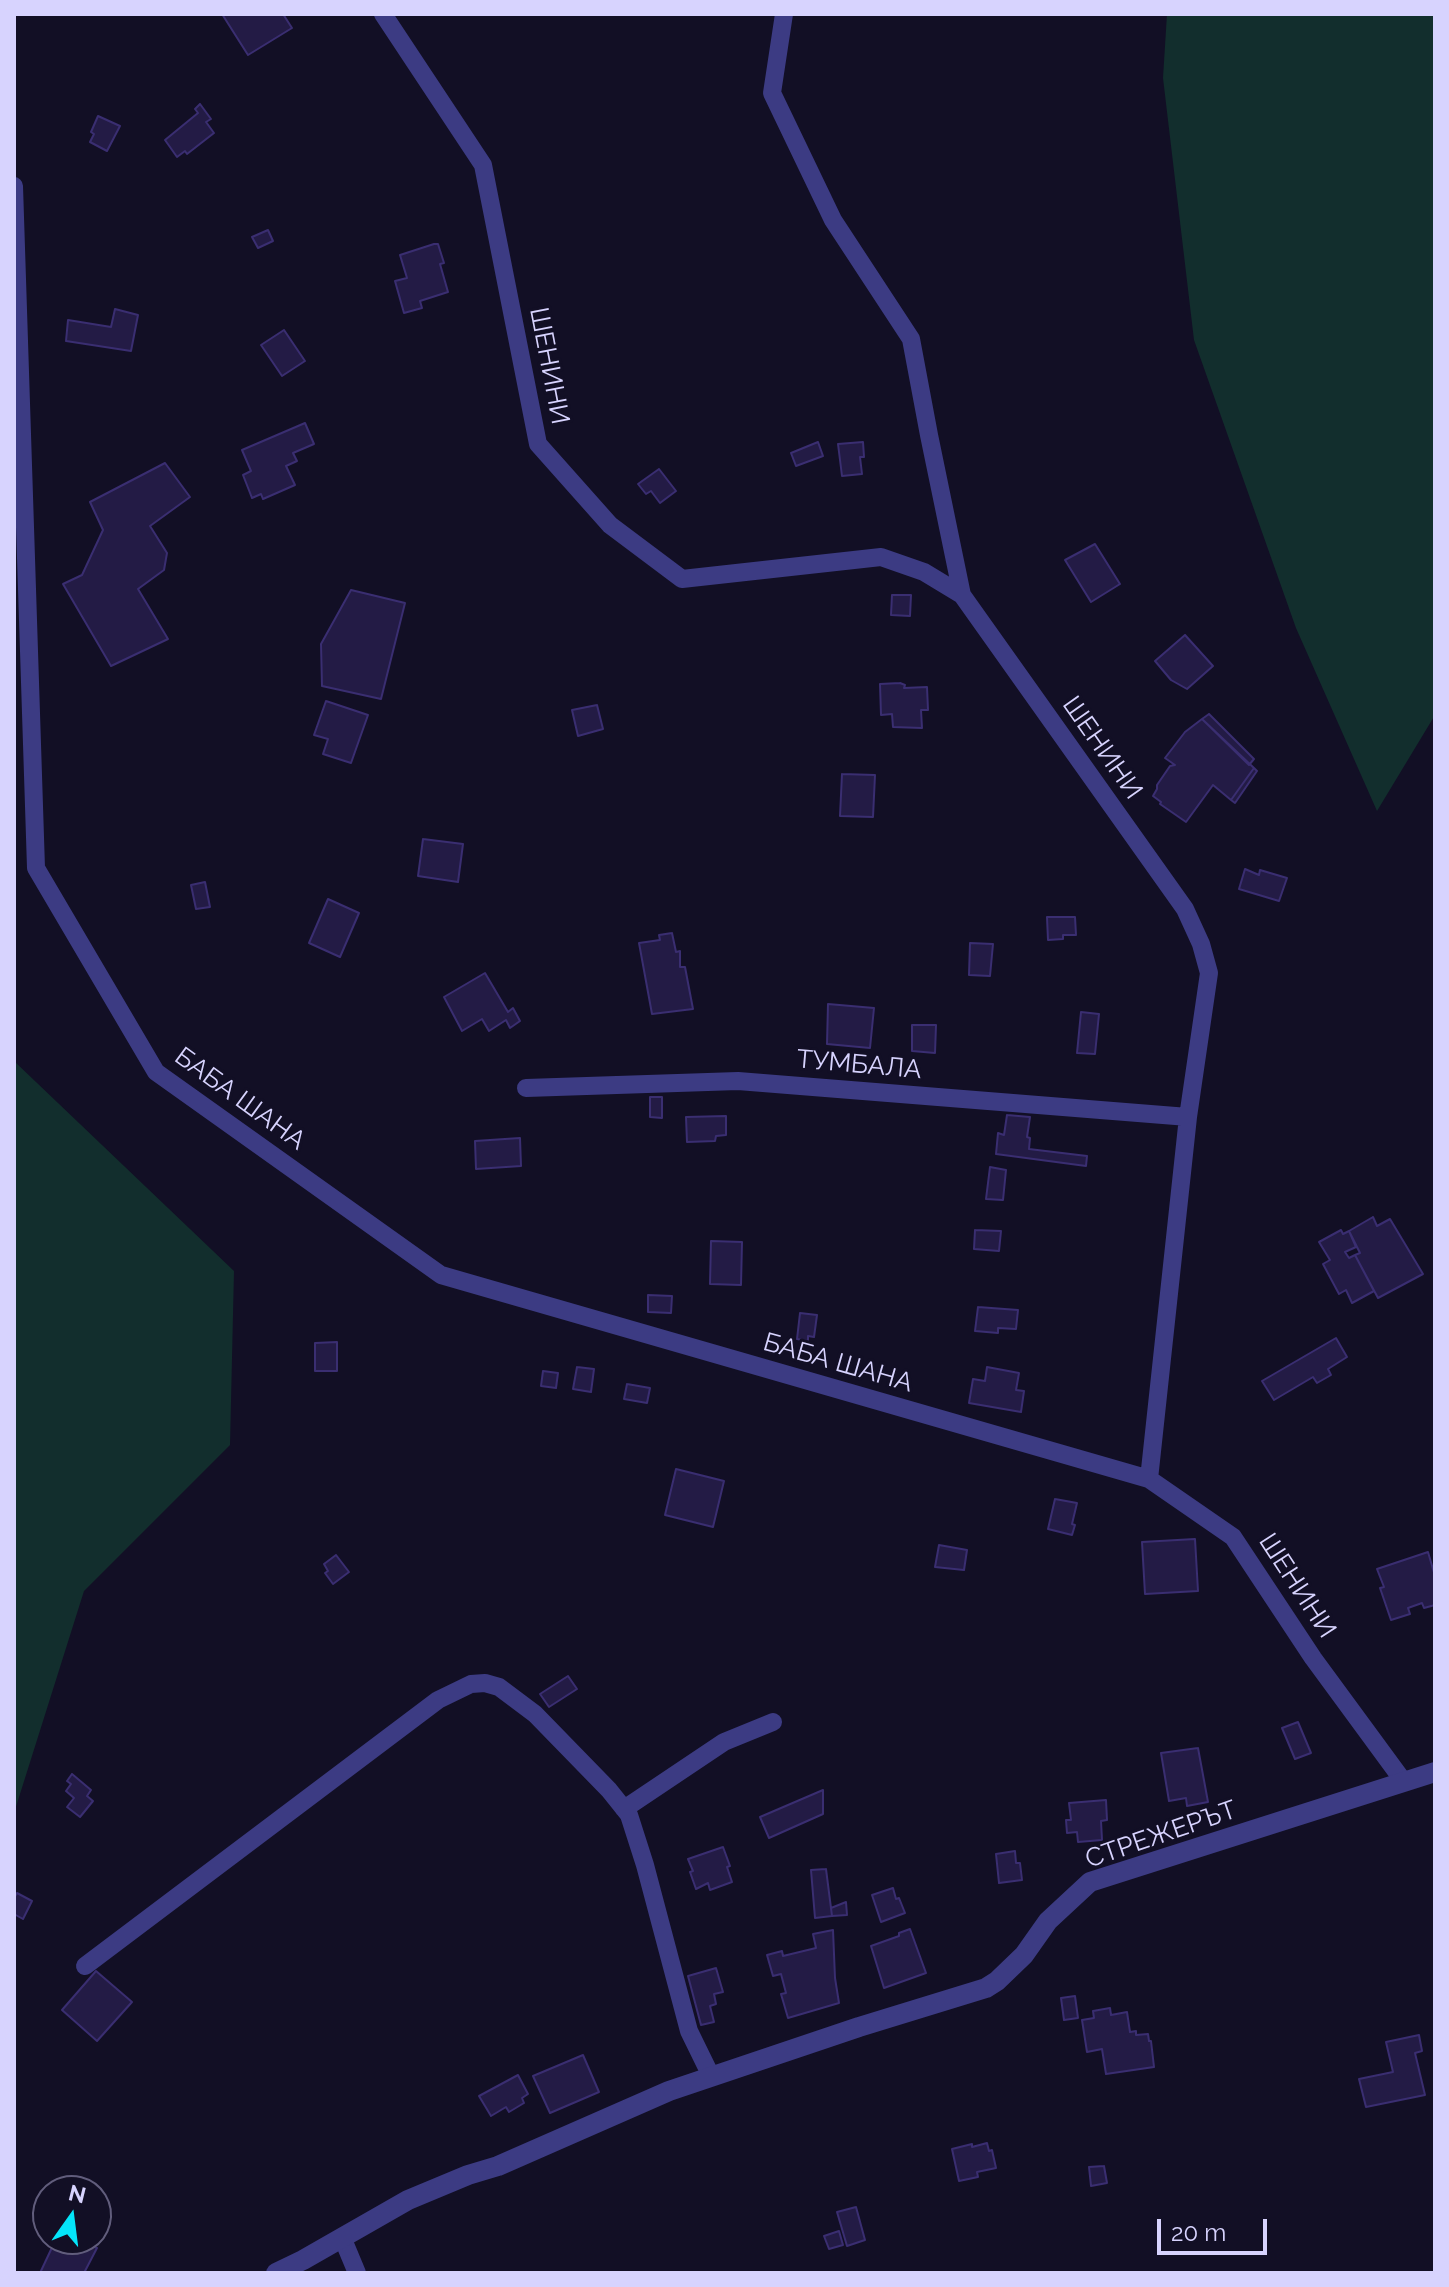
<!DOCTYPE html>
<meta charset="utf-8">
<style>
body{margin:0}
#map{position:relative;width:1449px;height:2287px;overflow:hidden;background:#120f25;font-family:Raleway,sans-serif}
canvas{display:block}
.frame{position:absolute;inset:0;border:16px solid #d7d3fe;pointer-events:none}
.north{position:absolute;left:32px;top:2175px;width:80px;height:80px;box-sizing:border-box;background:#120f25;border:2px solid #615d7c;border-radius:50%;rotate:14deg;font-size:22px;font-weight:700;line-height:32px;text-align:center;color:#d7d3fe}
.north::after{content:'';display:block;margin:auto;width:28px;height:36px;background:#04e5fa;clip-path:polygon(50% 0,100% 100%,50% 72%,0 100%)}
.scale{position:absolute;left:1157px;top:2219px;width:110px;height:36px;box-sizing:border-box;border:4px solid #d7d3fe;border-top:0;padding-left:10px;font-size:24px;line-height:28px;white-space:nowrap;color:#d7d3fe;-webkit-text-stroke:6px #120f25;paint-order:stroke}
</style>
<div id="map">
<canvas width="1449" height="2287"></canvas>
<div class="frame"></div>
<div class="north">N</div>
<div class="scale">20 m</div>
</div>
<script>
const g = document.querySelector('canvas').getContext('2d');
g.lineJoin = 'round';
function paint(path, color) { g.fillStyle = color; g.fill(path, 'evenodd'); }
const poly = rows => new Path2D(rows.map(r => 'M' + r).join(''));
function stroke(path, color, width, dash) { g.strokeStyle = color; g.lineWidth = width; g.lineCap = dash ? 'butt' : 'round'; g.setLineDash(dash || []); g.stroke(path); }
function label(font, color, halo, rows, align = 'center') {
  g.font = font + ' Raleway,sans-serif'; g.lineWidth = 6; g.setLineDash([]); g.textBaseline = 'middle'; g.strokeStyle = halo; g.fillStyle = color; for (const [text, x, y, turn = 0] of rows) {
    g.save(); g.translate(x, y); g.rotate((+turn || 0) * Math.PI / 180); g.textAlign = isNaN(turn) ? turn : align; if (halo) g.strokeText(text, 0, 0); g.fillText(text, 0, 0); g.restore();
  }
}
paint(poly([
 [1167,14,1435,14,1435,715,1377,811,1296,628,1194,340,1163,78],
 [14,1061,234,1271,230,1445,84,1591,14,1813]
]), '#122e2d');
const building = poly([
 [222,14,283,14,292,28,248,55,222,14],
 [200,104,211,119,206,122,214,133,187,154,185,151,177,157,165,140,198,113,195,109,200,104],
 [98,116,120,126,107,151,90,142,94,134,91,132,98,116],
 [268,230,273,241,258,248,252,237,268,230],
 [434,244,438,244,444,263,440,264,448,292,420,301,422,308,404,313,395,281,407,278,400,255,434,244],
 [115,309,138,315,131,351,66,341,68,320,111,327,115,309],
 [284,330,305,361,282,376,261,345,284,330],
 [305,423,314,444,293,453,297,461,286,466,295,485,263,499,261,494,252,498,243,475,251,471,242,450,305,423],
 [818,442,823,456,796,466,791,453,818,442],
 [863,442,864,457,860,457,862,474,842,476,838,444,863,442],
 [165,463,190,497,150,526,167,553,164,570,138,589,168,639,111,666,63,584,82,575,103,530,90,502,165,463],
 [659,469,676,491,660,503,651,491,646,494,638,484,659,469],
 [1095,544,1120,584,1091,602,1065,560,1095,544],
 [351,590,405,603,381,699,322,686,321,644,351,590],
 [892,595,911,595,910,616,891,615,892,595],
 [1185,635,1213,666,1187,689,1171,680,1155,661,1185,635],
 [900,683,905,685,904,688,927,687,928,710,921,710,922,728,893,727,892,714,881,715,880,684,900,683],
 [326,701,368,715,351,763,323,754,328,739,314,735,326,701],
 [597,705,603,729,578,736,572,710,597,705],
 [1209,714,1254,759,1249,765,1202,719,1209,714],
 [1202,719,1254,768,1231,800,1213,785,1186,822,1160,804,1161,802,1153,796,1157,789,1157,785,1170,766,1175,765,1165,758,1185,732,1202,719],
 [1254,768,1257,771,1235,803,1231,800,1254,768],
 [842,774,875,775,873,817,840,816,842,774],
 [423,839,463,844,458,882,418,876,423,839],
 [1245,869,1259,875,1260,870,1287,878,1279,901,1239,889,1245,869],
 [205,882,210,907,196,909,191,885,205,882],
 [328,899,359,913,340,957,309,943,328,899],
 [1047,917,1075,917,1076,935,1063,935,1063,939,1048,940,1047,917],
 [672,933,676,952,680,951,680,967,685,967,693,1009,652,1014,639,943,660,940,659,935,672,933],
 [970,943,993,944,990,976,969,975,970,943],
 [485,973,508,1012,513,1008,520,1021,510,1028,506,1020,489,1031,482,1019,462,1031,444,997,485,973],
 [828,1004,874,1008,870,1048,827,1044,828,1004],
 [1081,1012,1099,1014,1095,1054,1077,1053,1081,1012],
 [912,1025,936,1025,935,1053,912,1051,912,1025],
 [650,1097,662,1097,662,1118,650,1117,650,1097],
 [1007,1115,1030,1117,1027,1137,1030,1138,1029,1149,1087,1156,1086,1166,996,1154,998,1133,1004,1135,1007,1115],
 [726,1116,726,1135,716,1136,715,1141,687,1142,686,1117,726,1116],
 [520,1138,521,1166,476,1169,475,1141,520,1138],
 [990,1167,1006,1170,1003,1200,986,1199,990,1167],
 [1373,1217,1377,1226,1390,1219,1423,1274,1378,1298,1355,1255,1360,1253,1349,1231,1373,1217],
 [975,1230,1001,1231,999,1251,974,1249,975,1230],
 [1341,1230,1343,1234,1349,1231,1356,1247,1345,1252,1349,1258,1355,1255,1374,1291,1352,1303,1346,1290,1339,1294,1323,1264,1330,1260,1319,1242,1341,1230],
 [711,1241,742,1242,741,1285,710,1284,711,1241],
 [648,1295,672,1296,671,1313,648,1312,648,1295],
 [978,1307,1018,1310,1016,1329,998,1328,998,1333,975,1331,978,1307],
 [800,1313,817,1315,814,1337,808,1336,808,1341,797,1339,800,1313],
 [1336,1338,1347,1357,1328,1369,1331,1375,1317,1383,1313,1377,1274,1400,1262,1381,1336,1338],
 [337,1342,337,1371,315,1371,315,1343,337,1342],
 [577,1367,594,1369,591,1392,573,1389,577,1367],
 [987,1367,1019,1373,1016,1390,1024,1391,1021,1412,969,1403,973,1379,985,1381,987,1367],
 [543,1371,558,1373,556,1388,541,1386,543,1371],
 [627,1384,650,1388,647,1403,624,1399,627,1384],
 [676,1469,724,1481,713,1527,665,1515,676,1469],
 [1055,1499,1077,1503,1072,1524,1075,1525,1072,1535,1048,1529,1055,1499],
 [1195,1539,1198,1591,1145,1594,1142,1542,1195,1539],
 [939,1545,967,1550,964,1570,935,1567,939,1545],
 [1428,1552,1435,1576,1435,1605,1424,1608,1422,1603,1408,1608,1410,1614,1391,1620,1380,1588,1384,1587,1377,1569,1428,1552],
 [336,1555,349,1572,333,1584,325,1573,328,1571,324,1564,336,1555],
 [568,1676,577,1689,549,1707,540,1694,568,1676],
 [1298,1722,1311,1753,1295,1759,1282,1728,1298,1722],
 [1198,1748,1208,1802,1187,1806,1186,1798,1169,1801,1161,1753,1198,1748],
 [72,1774,91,1790,87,1796,93,1801,80,1817,67,1807,74,1798,66,1791,71,1784,67,1781,72,1774],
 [823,1790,823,1814,769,1838,760,1817,823,1790],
 [1106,1800,1107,1820,1101,1821,1102,1840,1078,1842,1077,1832,1067,1833,1066,1820,1071,1820,1069,1803,1106,1800],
 [723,1847,730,1866,727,1867,732,1882,710,1890,708,1883,696,1889,690,1872,693,1871,688,1859,723,1847],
 [1015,1851,1016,1863,1020,1863,1022,1880,999,1883,996,1854,1015,1851],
 [826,1869,832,1916,815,1918,811,1870,826,1869],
 [893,1888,896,1899,899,1898,905,1913,881,1922,872,1895,893,1888],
 [17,1893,32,1901,23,1919,14,1914,14,1898,17,1893],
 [846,1902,847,1915,832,1916,831,1908,846,1902],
 [910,1929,926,1973,884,1988,871,1946,899,1936,899,1933,910,1929],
 [833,1930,835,1978,839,2003,788,2018,781,1994,786,1993,781,1974,773,1976,767,1955,782,1951,783,1956,816,1948,813,1934,833,1930],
 [716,1968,723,1992,714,1994,716,2004,710,2006,714,2022,701,2025,688,1976,716,1968],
 [96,1971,132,2002,97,2041,62,2010,96,1971],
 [1075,1996,1078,2018,1064,2020,1061,1998,1075,1996],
 [1110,2008,1111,2015,1127,2012,1130,2032,1136,2031,1136,2035,1148,2034,1149,2041,1151,2041,1154,2067,1106,2074,1102,2049,1087,2052,1082,2020,1094,2018,1093,2011,1110,2008],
 [1419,2035,1422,2051,1415,2053,1425,2095,1366,2107,1359,2079,1393,2072,1386,2042,1419,2035],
 [583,2055,599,2092,550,2113,533,2076,583,2055],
 [518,2075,528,2094,522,2098,524,2103,509,2112,506,2107,491,2116,479,2096,518,2075],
 [987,2143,989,2151,992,2150,996,2168,977,2172,978,2177,959,2181,952,2149,972,2144,972,2147,987,2143],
 [1104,2166,1107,2183,1091,2186,1089,2167,1104,2166],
 [856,2207,865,2240,847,2246,837,2212,856,2207],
 [839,2231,843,2245,829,2249,824,2236,839,2231],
 [56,2239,78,2239,97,2248,84,2273,40,2273,56,2239]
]);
paint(building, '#231b45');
stroke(building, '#3a2e71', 2);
stroke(poly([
 [383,14,483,165,538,444,610,525,682,579,881,557,924,572,962,595,1185,909,1201,944,1209,973,1188,1117,1149,1479,1233,1537,1313,1658,1404,1782],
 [784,14,772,93,833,220,911,339,929,435,962,595],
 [14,186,36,868,156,1072,441,1275,1149,1479],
 [526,1088,738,1081,1188,1117],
 [624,1809,724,1742,773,1722],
 [85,1966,438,1700,471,1684,485,1683,499,1687,535,1714,609,1790,629,1815,645,1865,689,2031,711,2076],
 [342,2237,357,2273]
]), '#3c3b83', 18);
stroke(poly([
 [276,2273,303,2260,408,2200,468,2175,498,2166,669,2091,859,2027,986,1988,997,1981,1024,1955,1048,1921,1090,1882,1435,1772]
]), '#3c3b83', 20);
label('26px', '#d7d3fe', '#120f25', [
 ["ШЕНИНИ",549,366,79],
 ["ШЕНИНИ",1102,748,55],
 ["ТУМБАЛА",859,1065,5],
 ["БАБА ШАНА",240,1099,36],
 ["БАБА ШАНА",838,1363,16],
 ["ШЕНИНИ",1297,1586,57],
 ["СТРЕЖЕРЪТ",1161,1835,-19]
]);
</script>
